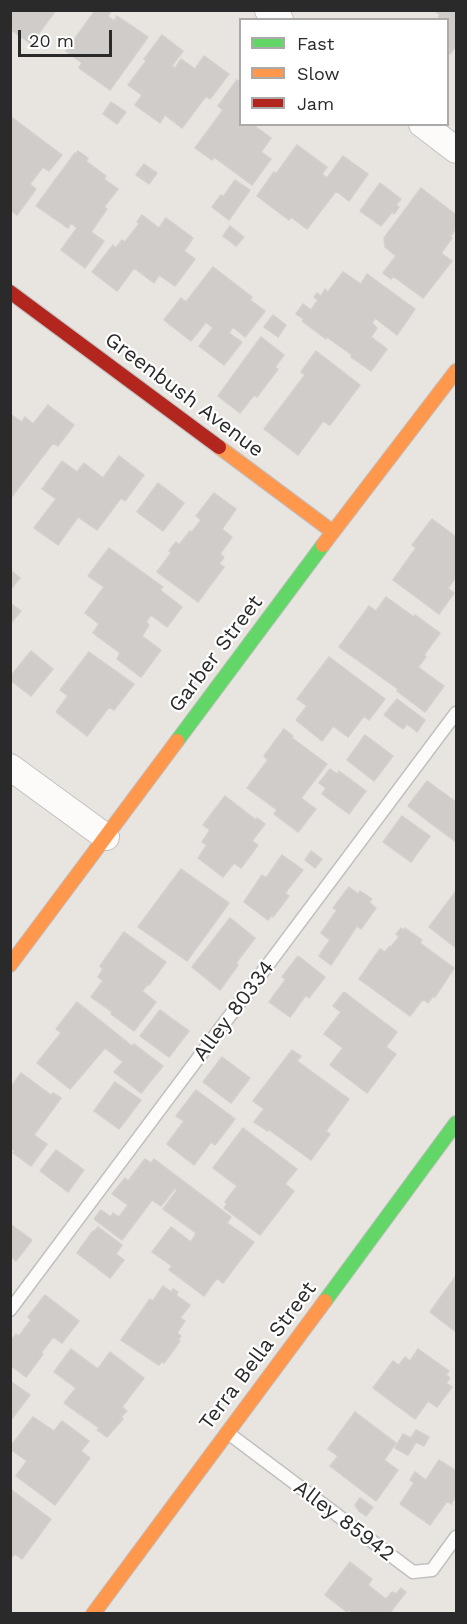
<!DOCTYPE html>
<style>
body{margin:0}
#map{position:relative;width:467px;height:1624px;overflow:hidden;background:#e8e4e0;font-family:"Work Sans",sans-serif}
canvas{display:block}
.frame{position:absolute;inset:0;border:12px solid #2a2a2a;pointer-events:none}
.legend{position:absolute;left:239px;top:18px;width:210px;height:108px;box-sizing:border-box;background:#fff;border:2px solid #aaa;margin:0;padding:8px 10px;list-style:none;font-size:18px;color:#2a2a2a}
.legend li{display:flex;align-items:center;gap:12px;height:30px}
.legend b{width:30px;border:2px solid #aaa}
.scale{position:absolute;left:18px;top:30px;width:94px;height:27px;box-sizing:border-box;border:3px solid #2a2a2a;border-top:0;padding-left:8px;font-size:18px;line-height:21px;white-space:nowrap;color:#2a2a2a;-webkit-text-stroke:4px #fff;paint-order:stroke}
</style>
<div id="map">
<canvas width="467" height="1624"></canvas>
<div class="frame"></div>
<ul class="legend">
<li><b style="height:8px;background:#63d668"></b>Fast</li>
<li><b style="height:8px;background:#ff974d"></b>Slow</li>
<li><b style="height:8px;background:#b3261e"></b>Jam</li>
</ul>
<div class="scale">20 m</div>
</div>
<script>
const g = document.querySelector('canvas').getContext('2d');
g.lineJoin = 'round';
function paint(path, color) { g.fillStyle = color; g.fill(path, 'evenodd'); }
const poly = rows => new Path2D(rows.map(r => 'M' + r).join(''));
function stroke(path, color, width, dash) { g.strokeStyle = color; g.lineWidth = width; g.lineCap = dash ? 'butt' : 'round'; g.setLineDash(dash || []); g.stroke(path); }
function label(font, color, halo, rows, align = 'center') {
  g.font = font + ' "Work Sans",sans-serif'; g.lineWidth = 4.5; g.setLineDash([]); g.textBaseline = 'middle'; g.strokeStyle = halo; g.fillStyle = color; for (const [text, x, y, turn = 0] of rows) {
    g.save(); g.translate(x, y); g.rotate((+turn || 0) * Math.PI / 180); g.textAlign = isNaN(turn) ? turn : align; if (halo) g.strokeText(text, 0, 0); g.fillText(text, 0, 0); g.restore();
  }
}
const building = poly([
 [10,10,56,10,31,44,10,29,10,10],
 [92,10,112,10,108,16,114,21,117,16,148,37,110,90,79,68,82,63,66,51,94,12,92,10],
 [434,10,456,10,456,46,450,54,448,52,448,20,437,20,440,15,434,10],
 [162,35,183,51,172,66,175,68,181,59,195,69,204,56,229,74,210,99,206,96,182,128,165,115,160,123,135,105,142,95,128,85,146,61,144,59,162,35],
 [237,80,240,82,240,124,252,124,271,138,261,152,271,159,252,185,214,157,212,160,195,148,223,110,218,106,237,80],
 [111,102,126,112,117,124,103,114,111,102],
 [10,116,62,155,49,171,43,167,30,184,36,189,17,215,10,210,10,116],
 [297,145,327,167,322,174,327,178,343,156,368,174,349,201,336,191,307,229,291,217,289,220,257,196,274,172,276,174,297,145],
 [78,151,88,158,86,161,106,176,104,179,118,189,104,207,107,209,91,232,104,241,85,268,61,250,77,228,71,223,68,228,36,206,75,153,76,154,78,151],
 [144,164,157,173,149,184,136,175,144,164],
 [235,180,250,190,229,220,212,207,221,195,223,197,235,180],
 [380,183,401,199,396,205,399,207,394,214,392,212,381,226,360,211,380,183],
 [421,188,456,215,456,228,450,237,452,238,441,253,452,261,423,298,393,276,391,279,383,273,396,256,385,247,384,238,421,188],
 [142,215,159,228,166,218,193,238,184,251,195,259,175,286,159,275,154,283,134,268,117,291,92,272,113,245,116,248,122,240,125,242,139,224,137,222,142,215],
 [230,226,244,237,236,246,223,236,230,226],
 [213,267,252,297,250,300,265,311,245,337,233,327,229,333,242,342,224,365,199,346,213,328,206,322,191,341,164,320,181,298,186,302,213,267],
 [343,272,361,284,367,274,415,309,397,335,375,318,372,323,377,328,371,337,387,349,371,371,351,357,352,355,327,337,326,339,302,321,304,319,296,314,303,304,311,310,318,300,314,297,317,293,321,296,325,289,328,292,343,272],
 [273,315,286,325,278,337,264,327,273,315],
 [261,337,284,355,275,367,278,369,257,397,254,395,240,413,218,396,261,337],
 [316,351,360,385,330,425,323,421,298,455,264,429,305,375,301,372,316,351],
 [48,405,74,425,58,446,53,443,10,499,10,414,22,422,25,417,33,424,48,405],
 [119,456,144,475,125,501,121,498,97,530,78,517,58,545,34,528,56,499,42,489,62,461,77,472,84,463,103,478,119,456],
 [158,483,184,503,163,531,137,512,158,483],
 [214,493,236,509,222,529,232,537,220,554,224,557,219,564,224,567,198,602,157,572,171,553,169,551,176,542,179,545,190,531,192,532,201,520,196,516,214,493],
 [432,519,456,537,456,577,448,588,454,593,439,614,393,580,416,548,412,545,432,519],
 [109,548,163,587,160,590,182,607,167,627,151,615,146,622,149,625,142,636,161,650,141,677,117,659,120,653,93,633,99,624,85,613,104,587,88,576,109,548],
 [10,570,20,578,10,590,10,570],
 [386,597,414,617,415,615,440,633,424,655,426,657,418,667,444,686,425,712,397,691,398,689,339,647,369,606,376,611,386,597],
 [10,603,21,611,10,624,10,603],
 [31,651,53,669,31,696,10,680,10,677,31,651],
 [89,652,134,684,114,710,109,707,87,736,56,712,68,696,60,690,89,652],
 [329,657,385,699,369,720,364,716,348,737,333,726,322,741,296,720,307,706,297,699,329,657],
 [397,699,425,720,417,732,407,724,403,729,384,715,397,699],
 [284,729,293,736,292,738,327,764,301,798,316,809,298,832,274,814,277,810,247,788,268,760,264,756,284,729],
 [365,735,393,756,374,781,347,760,365,735],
 [330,769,337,774,339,771,366,791,349,814,322,794,326,788,319,783,330,769],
 [427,781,456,802,456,842,408,806,427,781],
 [225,796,256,820,257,818,265,824,252,841,258,845,241,868,234,863,223,877,198,858,207,845,202,842,210,830,203,825,225,796],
 [402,816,430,836,411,862,383,842,402,816],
 [311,851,322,859,315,868,305,860,311,851],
 [282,855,303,870,285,893,289,896,273,917,272,915,268,920,244,902,262,875,266,878,282,855],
 [181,869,229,903,187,961,138,927,181,869],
 [349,887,358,894,360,891,372,899,369,902,376,908,361,929,357,926,331,965,319,956,330,940,321,933,337,910,333,908,349,887],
 [456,891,456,948,429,927,456,891],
 [230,918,255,938,236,963,238,965,220,990,192,967,230,918],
 [401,928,404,930,405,928,422,940,420,943,454,968,435,997,433,996,428,1003,423,999,410,1016,359,979,380,949,385,952,390,946,391,947,399,937,396,934,401,928],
 [124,932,166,962,149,985,148,984,142,991,156,1002,134,1031,111,1014,112,1012,91,997,103,981,98,977,103,969,100,966,124,932],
 [298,956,325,977,309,998,306,995,290,1017,269,1002,286,979,282,977,298,956],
 [344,992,397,1032,386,1047,396,1054,367,1093,330,1065,343,1048,324,1034,341,1012,333,1006,344,992],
 [77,1002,132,1046,134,1044,163,1066,141,1093,114,1072,123,1062,105,1048,70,1089,37,1063,61,1033,56,1029,77,1002],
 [160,1010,189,1031,169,1057,140,1036,160,1010],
 [292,1050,301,1056,297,1061,349,1099,326,1131,330,1134,311,1160,268,1129,268,1131,254,1122,264,1109,253,1101,292,1050],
 [222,1057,250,1078,231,1103,203,1082,222,1057],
 [21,1073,51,1095,53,1093,61,1098,34,1135,47,1144,31,1166,13,1153,15,1151,10,1148,10,1088,21,1073],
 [115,1082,141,1100,119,1129,94,1111,115,1082],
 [196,1090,235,1119,215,1145,211,1142,194,1165,167,1144,184,1121,176,1116,196,1090],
 [243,1128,297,1169,285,1184,294,1191,260,1235,224,1208,227,1204,225,1202,237,1186,213,1168,243,1128],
 [56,1150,84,1170,68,1192,40,1171,56,1150],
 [145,1159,151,1163,154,1159,231,1217,227,1223,254,1242,223,1283,217,1278,204,1296,169,1270,172,1266,152,1252,171,1227,191,1242,196,1233,163,1209,177,1190,175,1188,161,1206,152,1200,122,1240,94,1219,101,1210,111,1217,113,1213,119,1217,128,1205,112,1194,125,1178,128,1181,145,1159],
 [10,1224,32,1240,16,1261,10,1256,10,1224],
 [98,1227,122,1245,116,1254,124,1260,110,1278,77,1253,93,1231,94,1232,98,1227],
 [456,1276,456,1332,430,1312,456,1276],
 [163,1286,171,1292,173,1289,178,1292,176,1295,190,1305,180,1318,185,1321,177,1333,181,1336,178,1340,180,1341,164,1363,162,1361,159,1365,121,1340,150,1299,153,1301,163,1286],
 [45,1295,79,1321,62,1343,53,1337,41,1353,43,1354,26,1377,10,1365,10,1342,16,1334,19,1336,31,1320,28,1317,45,1295],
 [71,1349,98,1369,110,1352,144,1378,122,1407,127,1411,121,1417,123,1419,107,1437,97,1430,99,1428,64,1403,76,1388,54,1372,71,1349],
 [418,1349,449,1371,446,1375,450,1378,446,1383,452,1387,437,1407,428,1401,415,1419,373,1388,393,1361,399,1365,405,1357,410,1361,418,1349],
 [10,1381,30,1395,11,1420,10,1420,10,1381],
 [355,1412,396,1443,384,1460,398,1470,376,1501,330,1466,338,1456,328,1449,355,1412],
 [33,1417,54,1431,62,1421,89,1441,81,1451,90,1458,55,1505,16,1476,27,1461,10,1449,10,1447,33,1417],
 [416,1430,429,1437,424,1446,416,1442,408,1455,395,1448,403,1434,411,1438,416,1430],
 [439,1460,456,1471,456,1496,451,1504,447,1501,430,1525,400,1504,414,1483,410,1480,415,1472,426,1480,439,1460],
 [10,1489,51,1519,22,1559,15,1554,10,1559,10,1489],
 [360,1498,373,1507,366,1516,359,1511,355,1505,360,1498],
 [350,1562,372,1579,368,1585,386,1599,392,1592,396,1594,401,1588,406,1592,389,1614,353,1614,349,1610,347,1612,325,1595,350,1562]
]);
paint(building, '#cfccc9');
stroke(building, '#d3d0cc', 1.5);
const lane = poly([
 [10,1310,456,713],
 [228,1433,413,1572,432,1570,456,1537]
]);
const street = poly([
 [268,10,280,20],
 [422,124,456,150],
 [10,767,106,837]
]);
const fast = poly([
 [177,741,323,545],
 [325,1301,456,1123]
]);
const slow = poly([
 [219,447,333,532],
 [323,545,456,371],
 [10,965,177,741],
 [93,1614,325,1301]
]);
const jam = poly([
 [10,292,219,447]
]);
stroke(lane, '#c2c1c1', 15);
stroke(street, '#c2c1c1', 28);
stroke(fast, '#c2c1c1', 16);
stroke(slow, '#c2c1c1', 16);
stroke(jam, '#c2c1c1', 16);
stroke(lane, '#fcfbfa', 12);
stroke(street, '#fcfbfa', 26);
stroke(fast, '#63d668', 14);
stroke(slow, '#ff974d', 14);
stroke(jam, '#b3261e', 14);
label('21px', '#2a2a2a', '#fff', [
 ["Greenbush Avenue",184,395,37],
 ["Garber Street",216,654,-53],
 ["Alley 80334",234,1011,-53],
 ["Terra Bella Street",258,1356,-53],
 ["Alley 85942",344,1521,37]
]);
</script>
